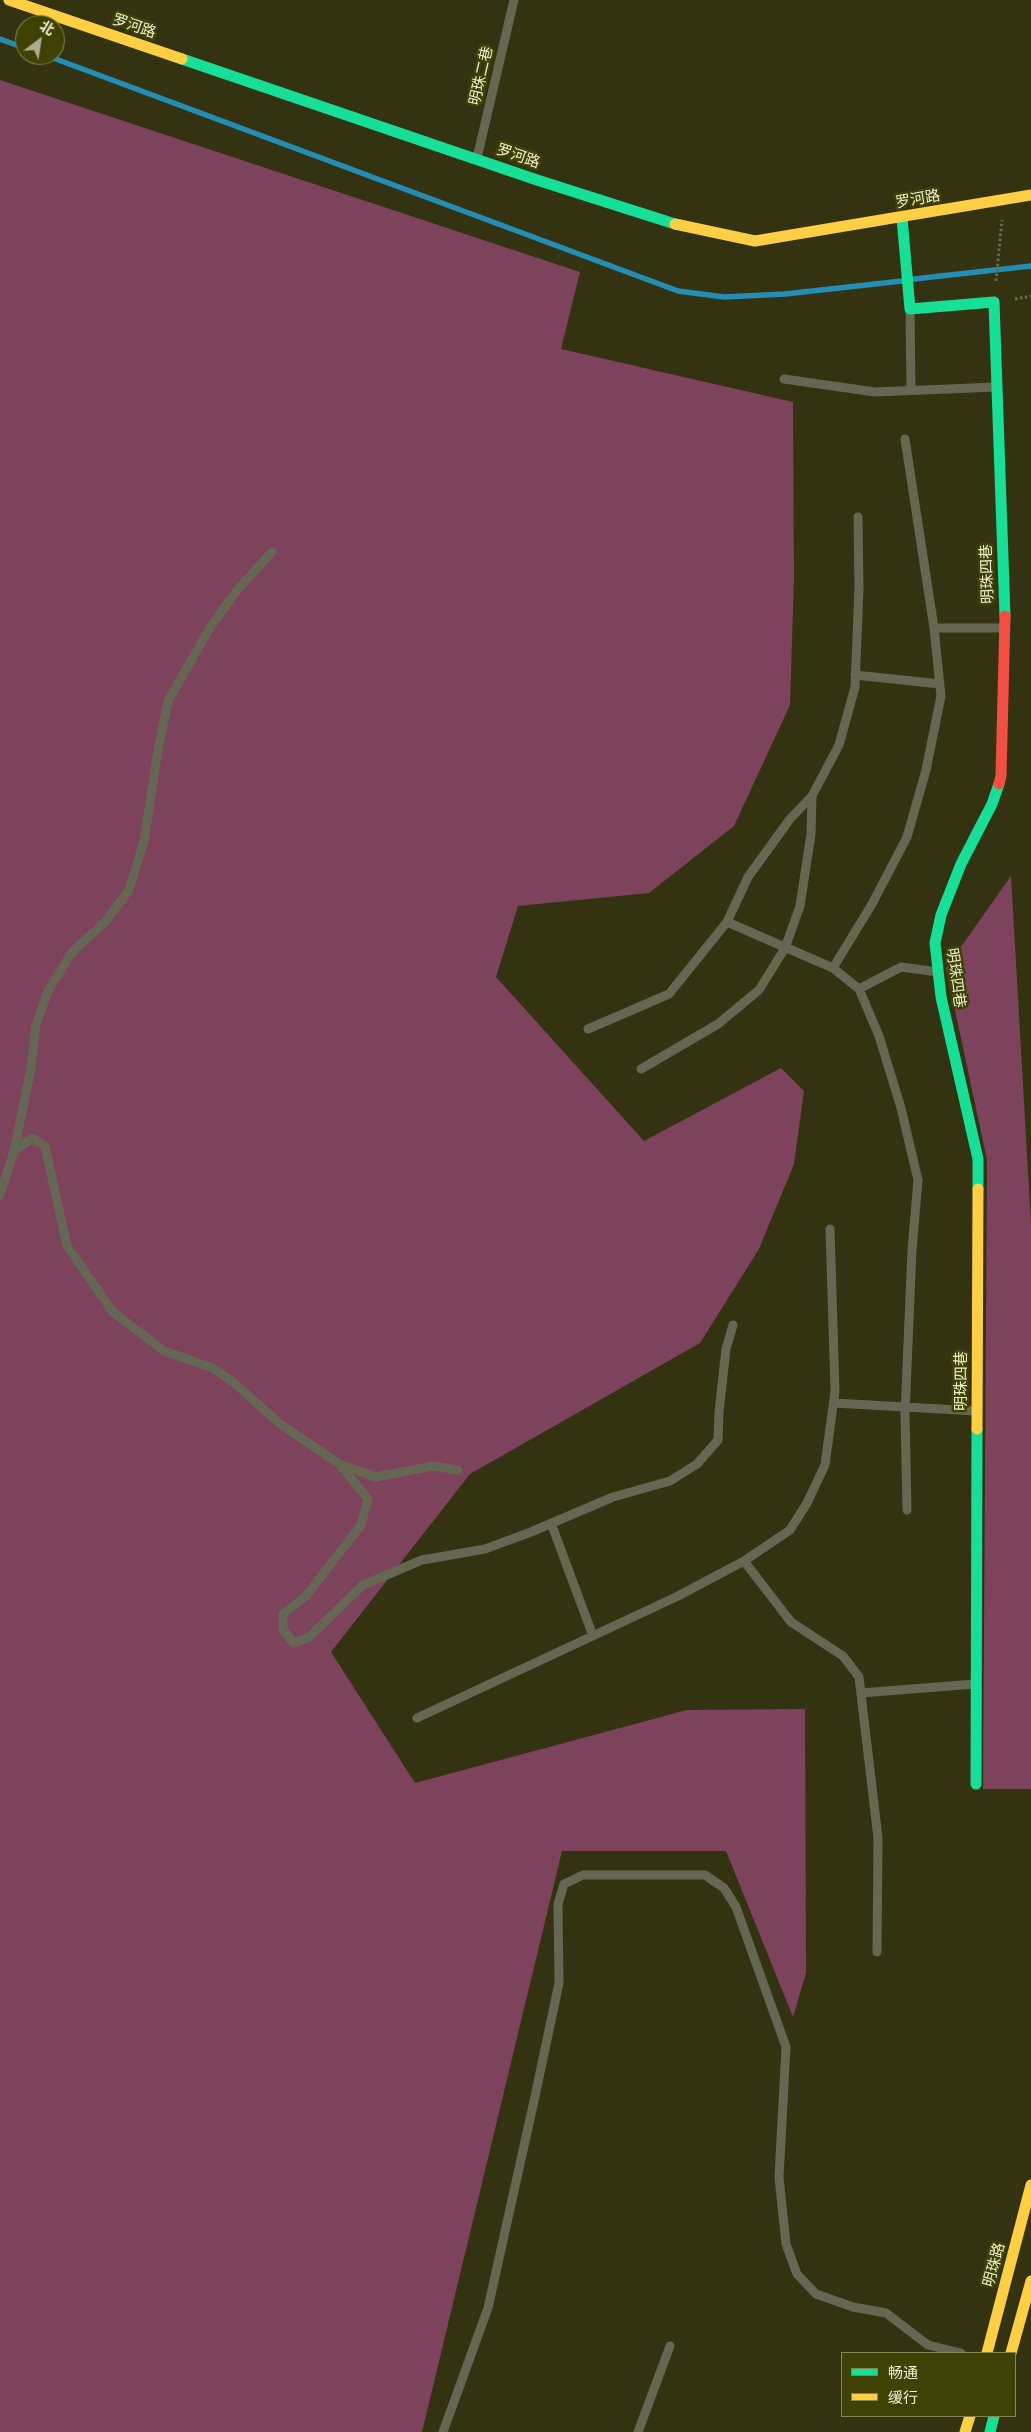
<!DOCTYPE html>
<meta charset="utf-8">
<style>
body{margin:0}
#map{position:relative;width:1031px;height:2432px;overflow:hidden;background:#333312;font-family:"Roboto Condensed","Noto Sans SC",sans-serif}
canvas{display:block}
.legend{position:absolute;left:841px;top:2352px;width:175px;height:65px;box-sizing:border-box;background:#404104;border:1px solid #858656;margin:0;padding:6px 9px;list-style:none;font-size:15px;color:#eceed1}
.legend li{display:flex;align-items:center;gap:10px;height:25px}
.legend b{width:25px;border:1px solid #858656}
.north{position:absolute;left:15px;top:15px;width:50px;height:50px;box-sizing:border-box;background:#404104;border:1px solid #858656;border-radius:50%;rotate:31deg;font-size:14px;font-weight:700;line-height:20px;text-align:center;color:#eceed1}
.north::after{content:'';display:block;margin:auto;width:18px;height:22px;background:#abad8e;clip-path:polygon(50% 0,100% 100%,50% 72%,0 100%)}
</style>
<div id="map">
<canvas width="1031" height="2432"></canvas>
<ul class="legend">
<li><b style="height:6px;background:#16e098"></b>畅通</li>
<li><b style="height:6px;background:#ffcf43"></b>缓行</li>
</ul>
<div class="north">北</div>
</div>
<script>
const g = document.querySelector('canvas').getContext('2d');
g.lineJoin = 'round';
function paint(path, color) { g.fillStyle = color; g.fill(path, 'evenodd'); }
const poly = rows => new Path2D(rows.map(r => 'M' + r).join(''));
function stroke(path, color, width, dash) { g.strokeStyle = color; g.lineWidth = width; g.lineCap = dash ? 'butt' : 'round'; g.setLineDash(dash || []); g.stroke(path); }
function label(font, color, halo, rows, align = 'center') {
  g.font = font + ' "Roboto Condensed","Noto Sans SC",sans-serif'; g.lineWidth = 5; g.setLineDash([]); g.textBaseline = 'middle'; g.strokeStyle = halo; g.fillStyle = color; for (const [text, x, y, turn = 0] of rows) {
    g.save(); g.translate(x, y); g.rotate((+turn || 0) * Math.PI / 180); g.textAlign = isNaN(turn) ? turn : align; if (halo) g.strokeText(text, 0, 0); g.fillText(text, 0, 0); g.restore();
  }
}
paint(poly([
 [0,80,580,272,561,349,793,402,794,578,790,705,734,826,649,893,518,906,496,977,644,1141,781,1068,804,1091,794,1164,759,1249,700,1343,470,1474,331,1652,415,1783,687,1710,805,1709,806,1973,793,2017,726,1851,562,1851,422,2432,0,2432],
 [1011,876,1031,1224,1031,1789,983,1789,987,1160,946,968]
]), '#7d425c');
stroke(poly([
 [0,39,25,48],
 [45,55,678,291,724,297,785,294,902,281],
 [914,279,1031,266]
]), '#238db3', 5.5);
stroke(poly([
 [996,281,1002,220],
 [1015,299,1031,296]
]), '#696a56', 3, [2.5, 2.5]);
stroke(poly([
 [477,158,514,0],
 [910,309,911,390],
 [784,379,875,392,996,387],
 [934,628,1004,628],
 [855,675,940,684],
 [727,922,833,968,859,989,879,1036,901,1108,918,1180,912,1250,905,1414,907,1510],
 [833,968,872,904,907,837,926,770,941,696,934,628,905,439],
 [859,989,901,967,938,972],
 [588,1029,669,994,727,922,748,877,790,819,812,796,839,745,855,687,859,588,858,517],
 [641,1069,718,1024,759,990,785,948,800,906,811,834,812,796],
 [14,1151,32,1138,45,1146,67,1246,113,1312,164,1351,213,1368,233,1382,279,1423,339,1464,376,1477,433,1466,458,1470],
 [0,1195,14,1151,31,1068,36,1025,48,991,73,951,105,922,129,890,144,841,158,750,168,701,211,626,238,589,272,552],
 [834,1403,976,1411],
 [339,1464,368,1499,361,1525,306,1596,283,1614,283,1630,294,1643,309,1637,363,1585,422,1560,485,1549,531,1532,613,1497,670,1481,697,1464,718,1440,719,1412,726,1349,733,1325],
 [551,1523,593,1636],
 [744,1561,791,1622,843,1656,859,1677,878,1838,877,1952],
 [861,1693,975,1684],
 [417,1718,676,1597,744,1561,790,1530,807,1503,825,1465,835,1391,830,1229],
 [443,2432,488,2308,534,2101,559,1983,558,1904,564,1884,583,1875,705,1875,724,1888,736,1907,786,2047,779,2177,786,2244,797,2274,816,2294,853,2307,886,2313,928,2345,961,2353],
 [638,2432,670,2346]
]), '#666752', 9);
stroke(poly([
 [182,59,537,180,675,224],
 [902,218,910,309,994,302,1005,616],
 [978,1189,978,1159,941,997,935,943,941,915,961,864,992,804,999,784],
 [976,1784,977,1429],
 [990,2432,994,2416]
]), '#16e098', 11);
stroke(poly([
 [9,0,182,59],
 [675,224,755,241,1031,195],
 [977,1429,978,1189],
 [987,2353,1031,2185],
 [1011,2353,1031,2281],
 [965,2432,970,2416]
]), '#ffcf43', 11);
stroke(poly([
 [999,784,1001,776,1005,616]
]), '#f24e42', 11);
label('15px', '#eceed1', '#404104', [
 ["罗河路",134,27,19],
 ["明珠二巷",482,76,-77],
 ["罗河路",518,157,19],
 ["罗河路",918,200,-10],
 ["明珠四巷",988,574,-92],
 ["明珠四巷",955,978,82],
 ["明珠四巷",962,1381,-90],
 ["明珠路",995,2265,-75]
]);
</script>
